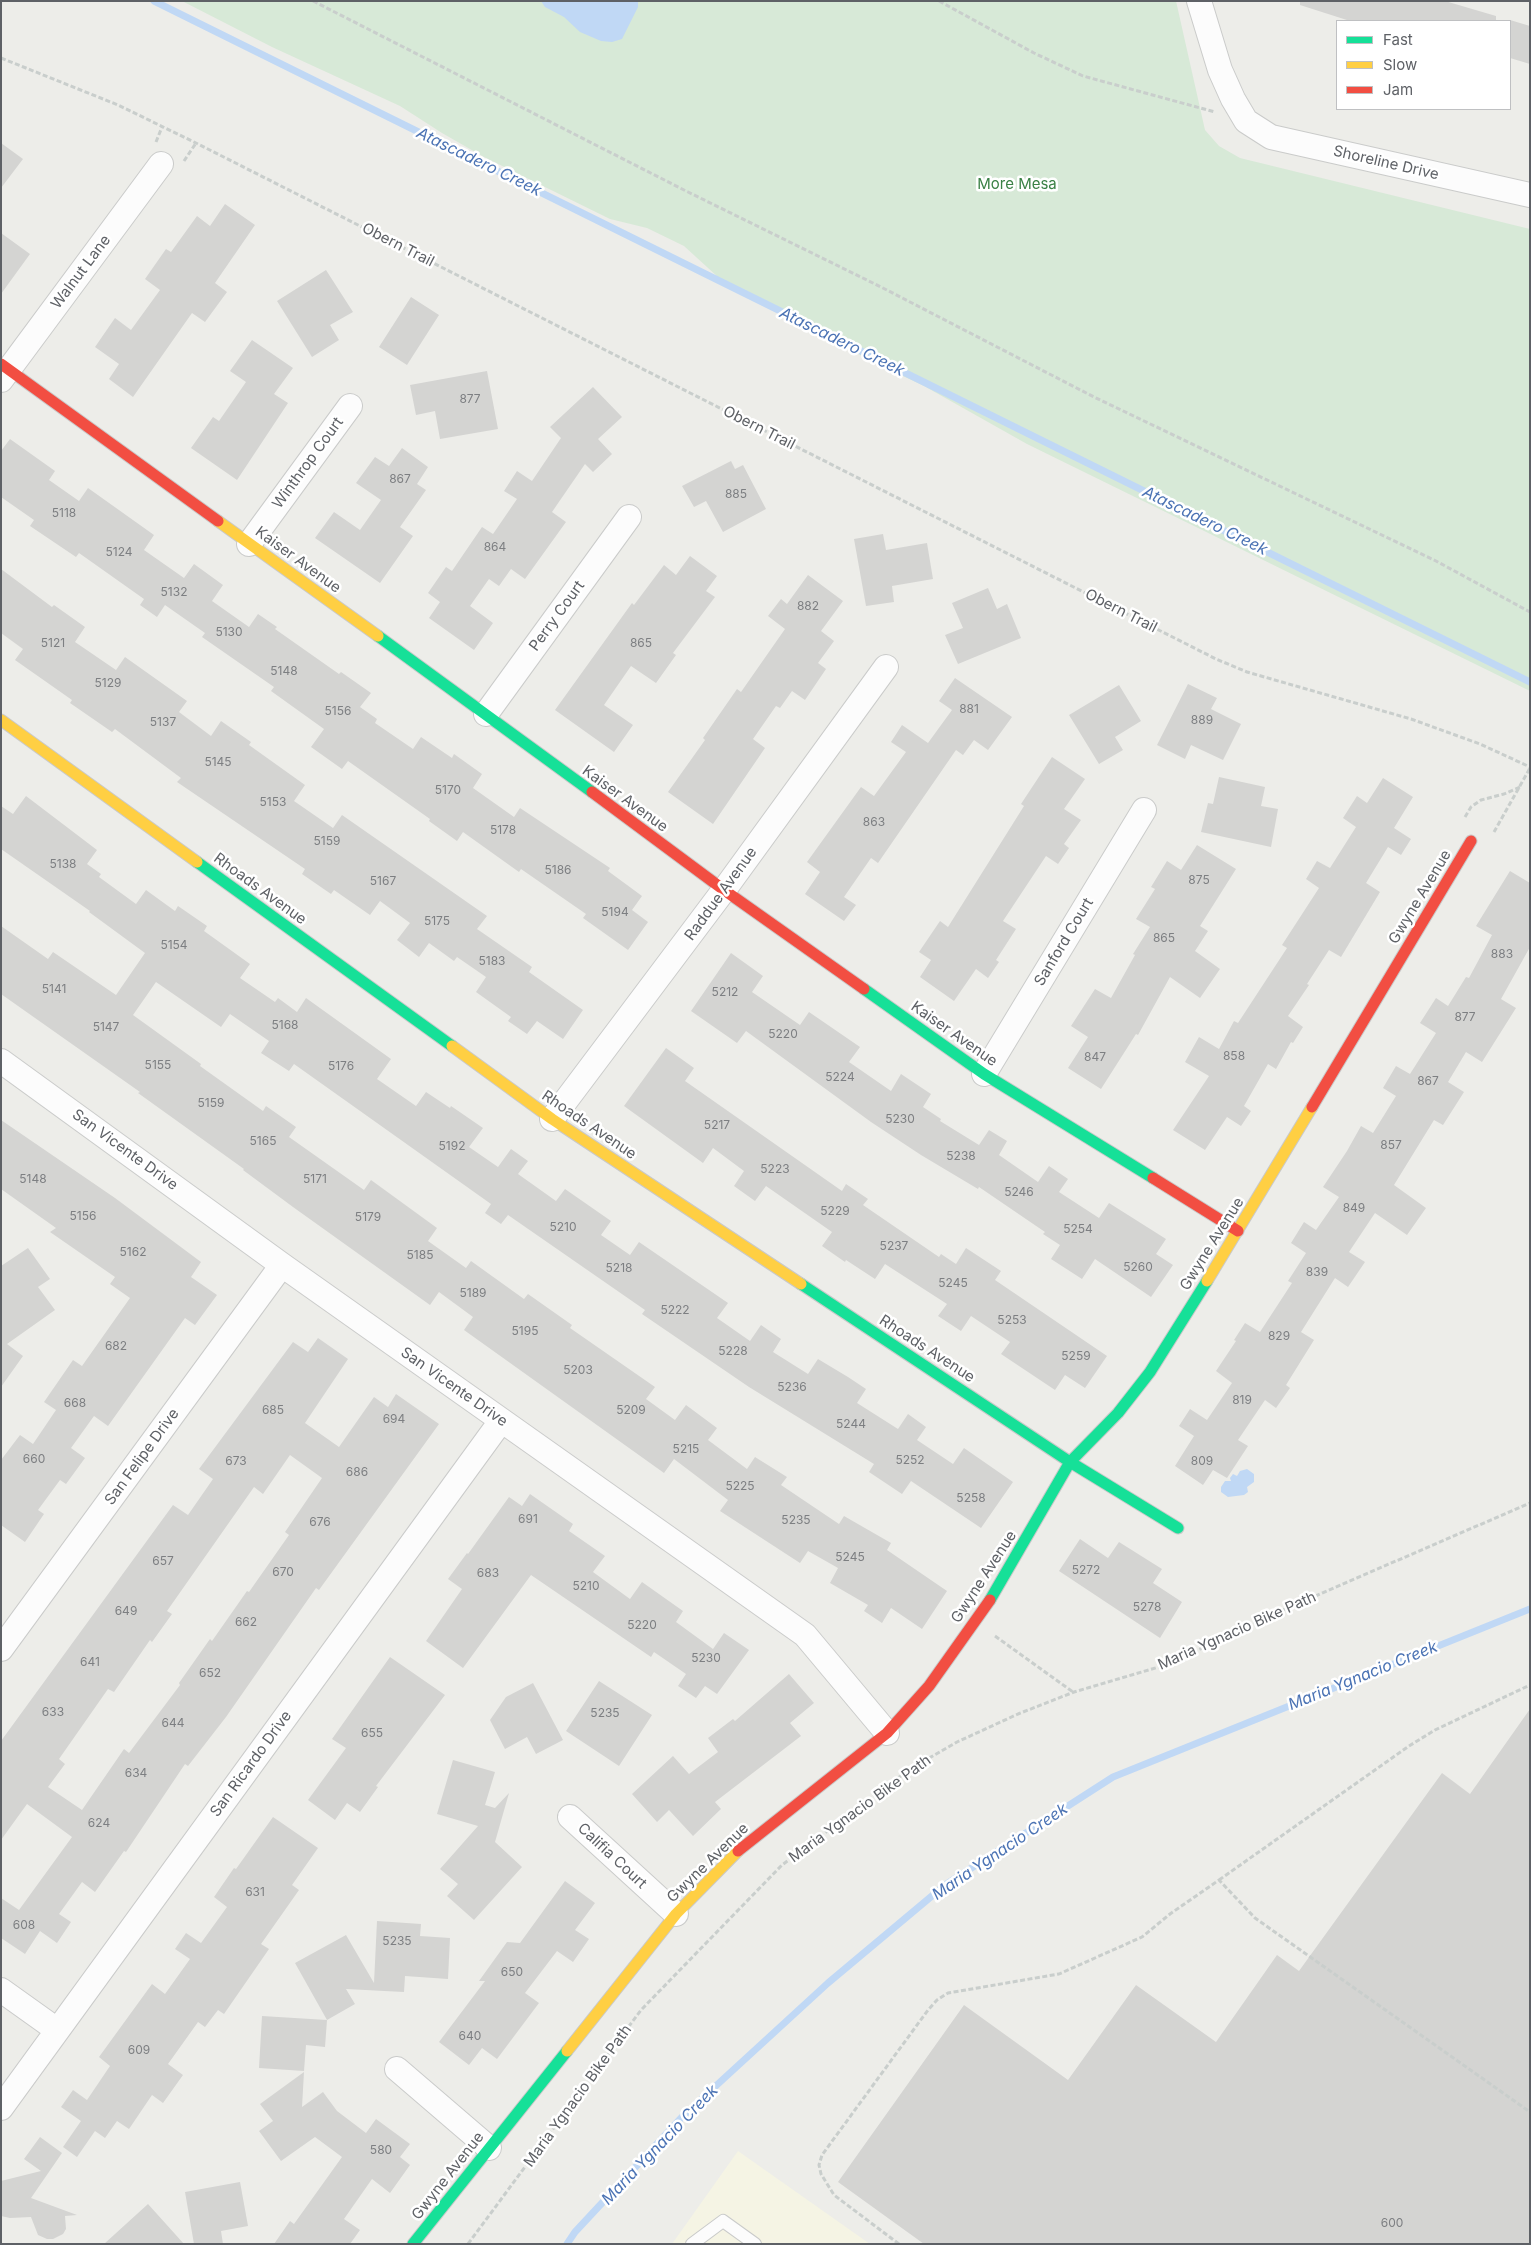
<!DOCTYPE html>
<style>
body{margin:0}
#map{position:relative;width:1531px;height:2245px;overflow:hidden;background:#edede9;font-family:Inter,sans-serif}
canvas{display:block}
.frame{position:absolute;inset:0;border:2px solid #5e6166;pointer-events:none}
.legend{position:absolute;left:1336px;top:20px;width:175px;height:90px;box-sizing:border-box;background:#fff;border:1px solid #bfc0c2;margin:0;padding:6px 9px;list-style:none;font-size:15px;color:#5e6166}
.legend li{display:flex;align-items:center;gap:10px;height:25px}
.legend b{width:25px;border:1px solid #bfc0c2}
</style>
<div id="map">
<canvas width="1531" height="2245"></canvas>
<div class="frame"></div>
<ul class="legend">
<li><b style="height:6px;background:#16e098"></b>Fast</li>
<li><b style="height:6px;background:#ffcf43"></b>Slow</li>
<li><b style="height:6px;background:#f24e42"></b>Jam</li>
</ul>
</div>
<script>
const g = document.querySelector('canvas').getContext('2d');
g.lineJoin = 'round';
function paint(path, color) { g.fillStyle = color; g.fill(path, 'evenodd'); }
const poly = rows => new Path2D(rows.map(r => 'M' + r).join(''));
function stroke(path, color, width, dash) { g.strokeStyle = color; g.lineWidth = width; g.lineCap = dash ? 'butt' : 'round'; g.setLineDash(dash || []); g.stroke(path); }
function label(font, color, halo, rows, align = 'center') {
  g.font = font + ' Inter,sans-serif'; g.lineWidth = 5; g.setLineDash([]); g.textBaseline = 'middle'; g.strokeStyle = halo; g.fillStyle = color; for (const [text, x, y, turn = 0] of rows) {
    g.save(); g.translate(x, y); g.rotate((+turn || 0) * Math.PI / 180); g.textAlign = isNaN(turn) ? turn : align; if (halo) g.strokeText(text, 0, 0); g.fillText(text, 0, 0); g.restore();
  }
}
paint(poly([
 [738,2151,870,2244,672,2244]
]), '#f5f4e4');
paint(poly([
 [182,1,1176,1,1205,130,1219,146,1240,158,1530,229,1530,691,1027,444,924,386,871,361,719,278,684,246,647,228,610,219,484,157,442,133,400,106,272,47]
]), '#d7e9d7');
paint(poly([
 [541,1,638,1,638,7,622,39,612,42,601,41,580,32,564,17,545,7],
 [1247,1469,1254,1474,1254,1482,1247,1487,1248,1492,1244,1495,1228,1497,1221,1492,1221,1487,1225,1481,1231,1481,1230,1478,1233,1474,1237,1476,1240,1471]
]), '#c0d8f5');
stroke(poly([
 [154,1,1530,682],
 [567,2244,575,2232,683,2116,828,1983,945,1885,1113,1777,1530,1609]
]), '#c0d8f5', 7);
paint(poly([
 [1300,1,1445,1,1496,16,1496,21,1350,21,1300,5],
 [1510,20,1530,26,1530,64,1510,58],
 [1,143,23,159,1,188],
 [225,204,255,225,215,283,227,292,205,322,192,313,133,397,109,379,119,364,95,347,115,318,131,330,160,290,145,279,166,249,171,252,197,216,210,226],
 [1,233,30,254,1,294],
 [326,270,353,312,330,325,339,340,312,357,277,301],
 [411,297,439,315,407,365,379,347],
 [252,340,293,368,274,394,288,403,237,480,191,448,213,417,219,421,246,382,230,371],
 [487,371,498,429,440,439,435,411,416,415,410,385],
 [593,387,622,417,598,439,612,454,593,472,585,464,552,512,566,522,525,579,511,569,499,586,489,579,470,606,493,623,474,650,429,618,440,602,428,593,446,567,452,571,482,527,493,534,517,499,504,491,517,471,532,481,561,438,550,427],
 [10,439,55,471,49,480,79,501,88,488,154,535,144,550,184,578,194,564,223,585,212,601,249,627,258,614,277,627,275,629,339,674,341,672,371,693,360,707,377,719,375,723,413,749,421,737,452,758,454,754,482,774,473,788,514,817,520,808,610,868,608,871,642,896,632,910,648,922,628,950,583,918,586,914,521,869,519,872,463,832,457,841,429,821,430,819,348,761,342,769,311,747,324,729,271,691,274,687,202,637,205,633,165,605,157,617,140,605,144,599,79,553,76,557,30,526,34,520,1,497,1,451],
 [402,448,428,467,417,484,426,490,400,527,413,536,380,583,315,538,334,512,360,530,381,500,356,483,375,457,389,466],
 [731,461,735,469,743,465,766,509,723,532,706,501,694,507,682,486],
 [883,534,886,550,927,543,933,579,892,586,894,602,866,606,854,539],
 [690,556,717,576,706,591,715,597,673,653,676,655,656,683,631,666,604,705,633,725,614,752,555,710,632,603,634,605,664,565,676,575],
 [1,569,52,607,54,605,85,627,75,642,116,670,125,657,187,701,179,712,211,736,221,721,251,742,249,745,305,785,294,801,333,828,342,815,487,916,477,929,532,967,529,972,583,1010,563,1039,537,1021,527,1034,508,1021,511,1017,476,992,486,977,457,957,454,961,429,943,419,957,397,940,410,923,380,901,370,915,334,890,331,894,302,874,305,869,177,782,181,778,115,729,112,732,70,703,72,700,15,660,23,649,1,633],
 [808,575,843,601,821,631,834,641,818,663,826,669,805,700,792,691,780,708,776,706,753,739,765,748,713,824,668,792,705,740,703,738,737,689,741,692,785,629,768,616,781,599,787,604],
 [988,588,997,609,1007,604,1021,638,958,664,945,635,963,628,952,603],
 [955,678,1012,717,988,750,974,740,963,755,956,750,878,863,871,858,844,897,856,905,844,921,805,894,820,872,807,862,861,787,874,796,906,752,891,742,902,725,928,743,952,710,939,701],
 [1188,684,1217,698,1211,709,1241,724,1223,760,1191,745,1185,759,1157,745],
 [1119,685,1141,721,1115,737,1123,750,1099,764,1069,715],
 [1052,757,1085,779,1064,809,1081,820,1064,844,1069,848,1058,864,1046,856,1003,921,1016,929,996,960,999,962,988,978,976,969,954,1001,920,977,931,960,919,952,940,921,948,927,1024,806,1021,804],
 [1219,777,1265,787,1261,806,1278,809,1271,847,1201,832,1208,803,1213,804],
 [1383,778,1413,797,1394,828,1411,839,1401,855,1388,847,1366,883,1380,892,1341,957,1329,950,1307,984,1309,985,1288,1016,1303,1027,1293,1043,1291,1042,1276,1069,1268,1064,1244,1106,1251,1111,1241,1126,1227,1117,1205,1150,1173,1130,1209,1076,1185,1062,1199,1037,1219,1049,1234,1021,1238,1023,1287,948,1282,945,1319,888,1306,879,1317,861,1330,868,1356,827,1343,818,1357,796,1367,803],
 [26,796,97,850,87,864,101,874,99,877,136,904,146,890,175,911,178,906,207,926,204,931,250,964,240,978,275,1002,278,998,297,1012,306,998,391,1059,377,1079,416,1106,426,1092,450,1108,451,1106,483,1128,469,1147,498,1167,511,1149,528,1161,518,1174,556,1201,565,1189,611,1221,601,1235,630,1255,639,1242,728,1303,717,1318,750,1341,761,1325,781,1339,773,1352,808,1374,818,1359,848,1377,866,1389,857,1403,898,1429,908,1414,926,1427,917,1440,953,1464,964,1448,1013,1482,981,1528,911,1481,902,1494,869,1472,874,1464,749,1387,642,1314,645,1310,508,1215,501,1224,485,1213,491,1204,294,1064,289,1071,261,1053,269,1041,230,1014,221,1027,156,982,133,1015,201,1064,200,1066,263,1111,266,1106,296,1127,289,1137,364,1190,371,1180,437,1228,428,1241,466,1268,471,1261,524,1299,528,1294,572,1325,570,1328,655,1387,646,1399,675,1420,686,1405,717,1428,708,1440,747,1469,755,1457,787,1477,781,1485,839,1524,844,1516,891,1543,887,1550,947,1591,922,1629,891,1608,882,1623,864,1611,868,1605,830,1583,838,1568,808,1551,800,1563,720,1511,728,1500,674,1459,664,1473,464,1330,473,1317,439,1292,430,1305,293,1207,243,1170,244,1169,138,1093,140,1092,1,994,1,926,48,959,53,952,116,995,145,953,89,912,90,911,1,849,1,806,13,814],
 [1197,845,1236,869,1200,926,1208,931,1195,951,1220,969,1200,998,1170,977,1138,1035,1136,1034,1101,1089,1068,1068,1088,1037,1071,1026,1095,989,1111,998,1135,955,1133,954,1150,927,1136,919,1155,889,1151,887,1167,861,1181,870],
 [1510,871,1530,883,1530,947,1501,999,1516,1008,1482,1062,1466,1052,1448,1082,1464,1092,1443,1125,1434,1120,1394,1185,1426,1208,1407,1235,1375,1213,1349,1252,1365,1262,1348,1287,1335,1278,1301,1332,1314,1340,1286,1385,1290,1388,1276,1408,1265,1400,1238,1440,1248,1446,1227,1478,1213,1470,1203,1485,1175,1466,1194,1436,1179,1426,1190,1409,1207,1420,1232,1383,1216,1371,1236,1341,1234,1340,1245,1323,1260,1332,1292,1283,1288,1281,1306,1253,1291,1243,1304,1222,1316,1230,1339,1197,1323,1187,1347,1151,1361,1126,1373,1133,1396,1096,1383,1088,1396,1066,1410,1074,1436,1033,1420,1023,1436,998,1448,1006,1466,977,1469,978,1492,935,1476,926],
 [731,953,763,976,752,992,800,1025,809,1012,860,1047,849,1062,891,1091,901,1074,931,1094,923,1107,941,1119,940,1121,979,1145,989,1130,1007,1141,999,1155,1038,1182,1049,1166,1068,1179,1059,1192,1099,1218,1109,1203,1166,1239,1156,1254,1173,1265,1151,1297,1095,1259,1082,1279,1051,1259,1060,1245,1043,1234,1045,1232,979,1187,978,1189,921,1155,871,1122,746,1031,737,1043,691,1011],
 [666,1048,694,1068,685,1081,842,1191,846,1184,868,1199,863,1205,939,1257,941,1254,956,1264,966,1248,1001,1271,995,1280,1107,1356,1085,1388,1065,1375,1055,1390,1001,1354,1010,1342,971,1316,961,1331,938,1316,947,1304,885,1264,875,1279,846,1260,845,1262,822,1246,832,1232,766,1186,755,1201,734,1186,744,1171,713,1148,703,1163,624,1106],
 [1,1120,115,1198,201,1262,191,1277,217,1295,195,1325,185,1318,108,1426,94,1416,71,1448,85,1458,66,1484,60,1480,38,1510,44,1514,25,1542,1,1525,1,1460,20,1435,33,1444,56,1410,44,1402,73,1360,82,1366,130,1298,110,1284,115,1277,50,1232,56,1228,1,1189],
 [28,1248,50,1279,38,1287,55,1310,7,1344,23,1356,1,1387,1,1266],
 [318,1338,348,1359,305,1423,339,1447,374,1397,388,1407,396,1394,439,1424,319,1590,316,1588,226,1717,188,1766,185,1764,126,1852,124,1851,95,1892,82,1882,59,1914,71,1922,57,1943,40,1931,25,1954,1,1938,1,1898,19,1910,72,1837,27,1804,1,1840,1,1741,173,1505,188,1515,213,1479,199,1469,293,1342,308,1352],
 [290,1455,322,1478,285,1532,289,1535,249,1592,247,1591,212,1641,210,1639,179,1683,180,1685,129,1753,124,1749,82,1810,48,1787,65,1764,59,1759,108,1689,114,1692,150,1640,152,1642,172,1614,167,1611,254,1487,263,1494],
 [530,1494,573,1524,569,1531,605,1556,593,1572,630,1599,642,1582,683,1611,676,1622,713,1649,724,1633,749,1650,717,1694,705,1686,696,1698,678,1686,686,1674,654,1652,651,1657,531,1575,463,1668,426,1641,462,1589,448,1579,467,1553,468,1554,509,1497,522,1506],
 [1080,1539,1108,1558,1119,1542,1162,1569,1153,1583,1182,1602,1160,1638,1059,1571],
 [390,1657,445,1695,376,1786,378,1787,360,1812,347,1803,335,1820,308,1800,346,1748,332,1739],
 [789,1674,814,1703,790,1723,801,1736,715,1802,721,1809,693,1836,669,1810,657,1822,632,1794,673,1756,689,1774,718,1752,708,1738,733,1719,735,1721],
 [599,1681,652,1715,619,1766,566,1731],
 [533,1683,563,1740,536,1754,527,1737,505,1749,490,1720,506,1697],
 [1530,1709,1530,2244,924,2244,838,2182,964,2005,1068,2080,1136,1985,1216,2042,1277,1955,1299,1971,1442,1773,1470,1794],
 [453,1760,495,1772,485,1805,495,1808,509,1793,495,1842,522,1867,474,1920,447,1896,458,1884,440,1869,478,1826,437,1814],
 [273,1817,318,1848,292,1885,299,1890,261,1944,269,1949,224,2014,218,2010,205,2027,198,2022,168,2064,183,2075,163,2103,152,2095,129,2129,117,2121,105,2138,95,2131,77,2157,63,2147,81,2121,61,2107,73,2090,87,2100,110,2066,99,2057,152,1984,165,1994,190,1959,175,1949,186,1933,201,1943,227,1907,214,1897,234,1868,236,1869],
 [565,1881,595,1903,575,1930,589,1939,573,1962,557,1951,525,1993,539,2003,497,2059,482,2048,469,2065,439,2042,485,1981,479,1981,507,1942,520,1943],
 [377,1921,421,1924,420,1936,450,1938,448,1979,405,1976,404,1992,346,1989,355,2004,327,2020,295,1963,346,1935,374,1983],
 [262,2016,327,2020,325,2047,306,2045,304,2071,259,2068],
 [304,2072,302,2107,323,2092,337,2111,366,2133,376,2119,410,2144,400,2157,410,2165,390,2193,372,2179,344,2219,360,2230,350,2244,274,2244,290,2221,294,2224,342,2157,315,2137,281,2161,259,2131,273,2121,260,2104],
 [40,2137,62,2153,31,2198,77,2215,65,2216,66,2229,63,2234,53,2239,47,2239,38,2235,31,2217,10,2218,1,2216,1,2181,41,2171,24,2159],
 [240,2182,248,2226,221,2231,223,2244,194,2244,185,2192],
 [148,2204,184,2244,104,2244]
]), '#d4d4d2');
const lane = poly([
 [692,2244,723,2221,755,2244]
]);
const street = poly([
 [1199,1,1220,70,1233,99,1246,121,1271,137,1530,195],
 [1,380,161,164],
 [249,544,350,406],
 [486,714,629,517],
 [1,1061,282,1265,805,1635,887,1733],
 [984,1074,1144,810],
 [552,1119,724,890,886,667],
 [1,1649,282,1265],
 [570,1817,676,1914],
 [1,1990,57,2030],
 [397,2069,489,2148],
 [1,2108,501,1421]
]);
const fast = poly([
 [378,636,592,792],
 [197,862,452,1046],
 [864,989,984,1074,1153,1178],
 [801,1284,1070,1462,1178,1528],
 [990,1600,1070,1462,1118,1413,1150,1372,1207,1281],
 [413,2244,567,2051]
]);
const slow = poly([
 [218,521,378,636],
 [1,720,197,862],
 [452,1046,552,1119,801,1284],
 [1207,1281,1312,1107],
 [567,2051,676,1914,738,1851]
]);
const jam = poly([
 [1,364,218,521],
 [592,792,724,890,864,989],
 [1312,1107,1471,841],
 [1153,1178,1238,1231],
 [738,1851,887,1733,929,1686,990,1600]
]);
stroke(lane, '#cacbca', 14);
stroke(street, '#cacbca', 26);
stroke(fast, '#c9c9c9', 13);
stroke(slow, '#c9c9c9', 13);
stroke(jam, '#c9c9c9', 13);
stroke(poly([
 [313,1,688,192,881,287,1094,397,1436,561,1530,612],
 [939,1,1034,53,1083,76,1215,112],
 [1,58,118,105,196,143,1216,659,1247,672,1411,719,1480,744,1530,767],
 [156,142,162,127],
 [184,161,196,143],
 [1465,817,1471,807,1481,800,1504,794,1520,787],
 [1494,832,1530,768],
 [995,1636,1073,1692],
 [1219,1880,1409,1746,1435,1730,1530,1685],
 [468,2244,641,2010,782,1865,910,1769,957,1742,1018,1714,1074,1692,1169,1664,1262,1619,1530,1503],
 [899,2244,834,2195,821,2174,819,2165,822,2155,928,2010,937,2000,948,1993,1059,1974,1142,1937,1170,1914,1219,1880,1255,1918,1530,2112]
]), '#c9cecc', 3, [5, 2.5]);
stroke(lane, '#fcfcfc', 12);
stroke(street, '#fcfcfc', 24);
stroke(fast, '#16e098', 11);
stroke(slow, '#ffcf43', 11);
stroke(jam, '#f24e42', 11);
label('12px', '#7d7f82', null, [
 ["877",470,399],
 ["867",400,479],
 ["885",736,494],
 ["5118",64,513],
 ["864",495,547],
 ["5124",119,552],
 ["5132",174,592],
 ["882",808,606],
 ["5130",229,632],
 ["5121",53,643],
 ["865",641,643],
 ["5148",284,671],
 ["5129",108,683],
 ["881",969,709],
 ["5156",338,711],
 ["889",1202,720],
 ["5137",163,722],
 ["5145",218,762],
 ["5170",448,790],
 ["5153",273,802],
 ["863",874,822],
 ["5178",503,830],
 ["5159",327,841],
 ["5138",63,864],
 ["5186",558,870],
 ["875",1199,880],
 ["5167",383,881],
 ["5194",615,912],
 ["5175",437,921],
 ["865",1164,938],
 ["5154",174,945],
 ["883",1502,954],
 ["5183",492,961],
 ["5141",54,989],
 ["5212",725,992],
 ["877",1465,1017],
 ["5168",285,1025],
 ["5147",106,1027],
 ["5220",783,1034],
 ["858",1234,1056],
 ["847",1095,1057],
 ["5155",158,1065],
 ["5176",341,1066],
 ["5224",840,1077],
 ["867",1428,1081],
 ["5159",211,1103],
 ["5230",900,1119],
 ["5217",717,1125],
 ["5165",263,1141],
 ["857",1391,1145],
 ["5192",452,1146],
 ["5238",961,1156],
 ["5223",775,1169],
 ["5148",33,1179],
 ["5171",315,1179],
 ["5246",1019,1192],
 ["849",1354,1208],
 ["5229",835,1211],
 ["5156",83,1216],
 ["5179",368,1217],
 ["5210",563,1227],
 ["5254",1078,1229],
 ["5237",894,1246],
 ["5162",133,1252],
 ["5185",420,1255],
 ["5260",1138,1267],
 ["5218",619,1268],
 ["839",1317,1272],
 ["5245",953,1283],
 ["5189",473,1293],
 ["5222",675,1310],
 ["5253",1012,1320],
 ["5195",525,1331],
 ["829",1279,1336],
 ["682",116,1346],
 ["5228",733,1351],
 ["5259",1076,1356],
 ["5203",578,1370],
 ["5236",792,1387],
 ["819",1242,1400],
 ["668",75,1403],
 ["685",273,1410],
 ["5209",631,1410],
 ["694",394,1419],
 ["5244",851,1424],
 ["5215",686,1449],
 ["660",34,1459],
 ["5252",910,1460],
 ["673",236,1461],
 ["809",1202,1461],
 ["686",357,1472],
 ["5225",740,1486],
 ["5258",971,1498],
 ["691",528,1519],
 ["5235",796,1520],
 ["676",320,1522],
 ["5245",850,1557],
 ["657",163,1561],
 ["5272",1086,1570],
 ["670",283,1572],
 ["683",488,1573],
 ["5210",586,1586],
 ["5278",1147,1607],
 ["649",126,1611],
 ["662",246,1622],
 ["5220",642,1625],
 ["5230",706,1658],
 ["641",90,1662],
 ["652",210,1673],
 ["633",53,1712],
 ["5235",605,1713],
 ["644",173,1723],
 ["655",372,1733],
 ["634",136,1773],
 ["624",99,1823],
 ["631",255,1892],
 ["608",24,1925],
 ["5235",397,1941],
 ["650",512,1972],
 ["640",470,2036],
 ["609",139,2050],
 ["580",381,2150],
 ["600",1392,2223]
]);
label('15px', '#5e6166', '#fff', [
 ["Shoreline Drive",1386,163,13],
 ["Obern Trail",398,245,27],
 ["Walnut Lane",81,272,-53],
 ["Obern Trail",759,428,27],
 ["Winthrop Court",308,463,-54],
 ["Kaiser Avenue",298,560,36],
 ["Obern Trail",1121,611,27],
 ["Perry Court",557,616,-54],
 ["Kaiser Avenue",625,799,36],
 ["Rhoads Avenue",260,889,36],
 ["Raddue Avenue",721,894,-54],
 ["Gwyne Avenue",1420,897,-59],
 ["Sanford Court",1064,942,-59],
 ["Kaiser Avenue",954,1034,35],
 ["Rhoads Avenue",589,1125,34],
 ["San Vicente Drive",125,1150,36],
 ["Gwyne Avenue",1212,1244,-58],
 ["Rhoads Avenue",927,1349,33],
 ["San Vicente Drive",454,1387,35],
 ["San Felipe Drive",142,1457,-54],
 ["Gwyne Avenue",984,1577,-57],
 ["Maria Ygnacio Bike Path",1237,1631,-24],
 ["San Ricardo Drive",251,1764,-54],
 ["Maria Ygnacio Bike Path",860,1809,-36],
 ["Califia Court",612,1856,43],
 ["Gwyne Avenue",708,1863,-44],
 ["Maria Ygnacio Bike Path",578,2096,-54],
 ["Gwyne Avenue",448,2176,-52]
]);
label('15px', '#3a8145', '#fff', [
 ["More Mesa",1017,184]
]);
label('italic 16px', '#4b73b4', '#fff', [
 ["Atascadero Creek",479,162,26],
 ["Atascadero Creek",842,342,26],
 ["Atascadero Creek",1205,521,26],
 ["Maria Ygnacio Creek",1363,1676,-22],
 ["Maria Ygnacio Creek",1000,1852,-34],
 ["Maria Ygnacio Creek",660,2145,-46]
]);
</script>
